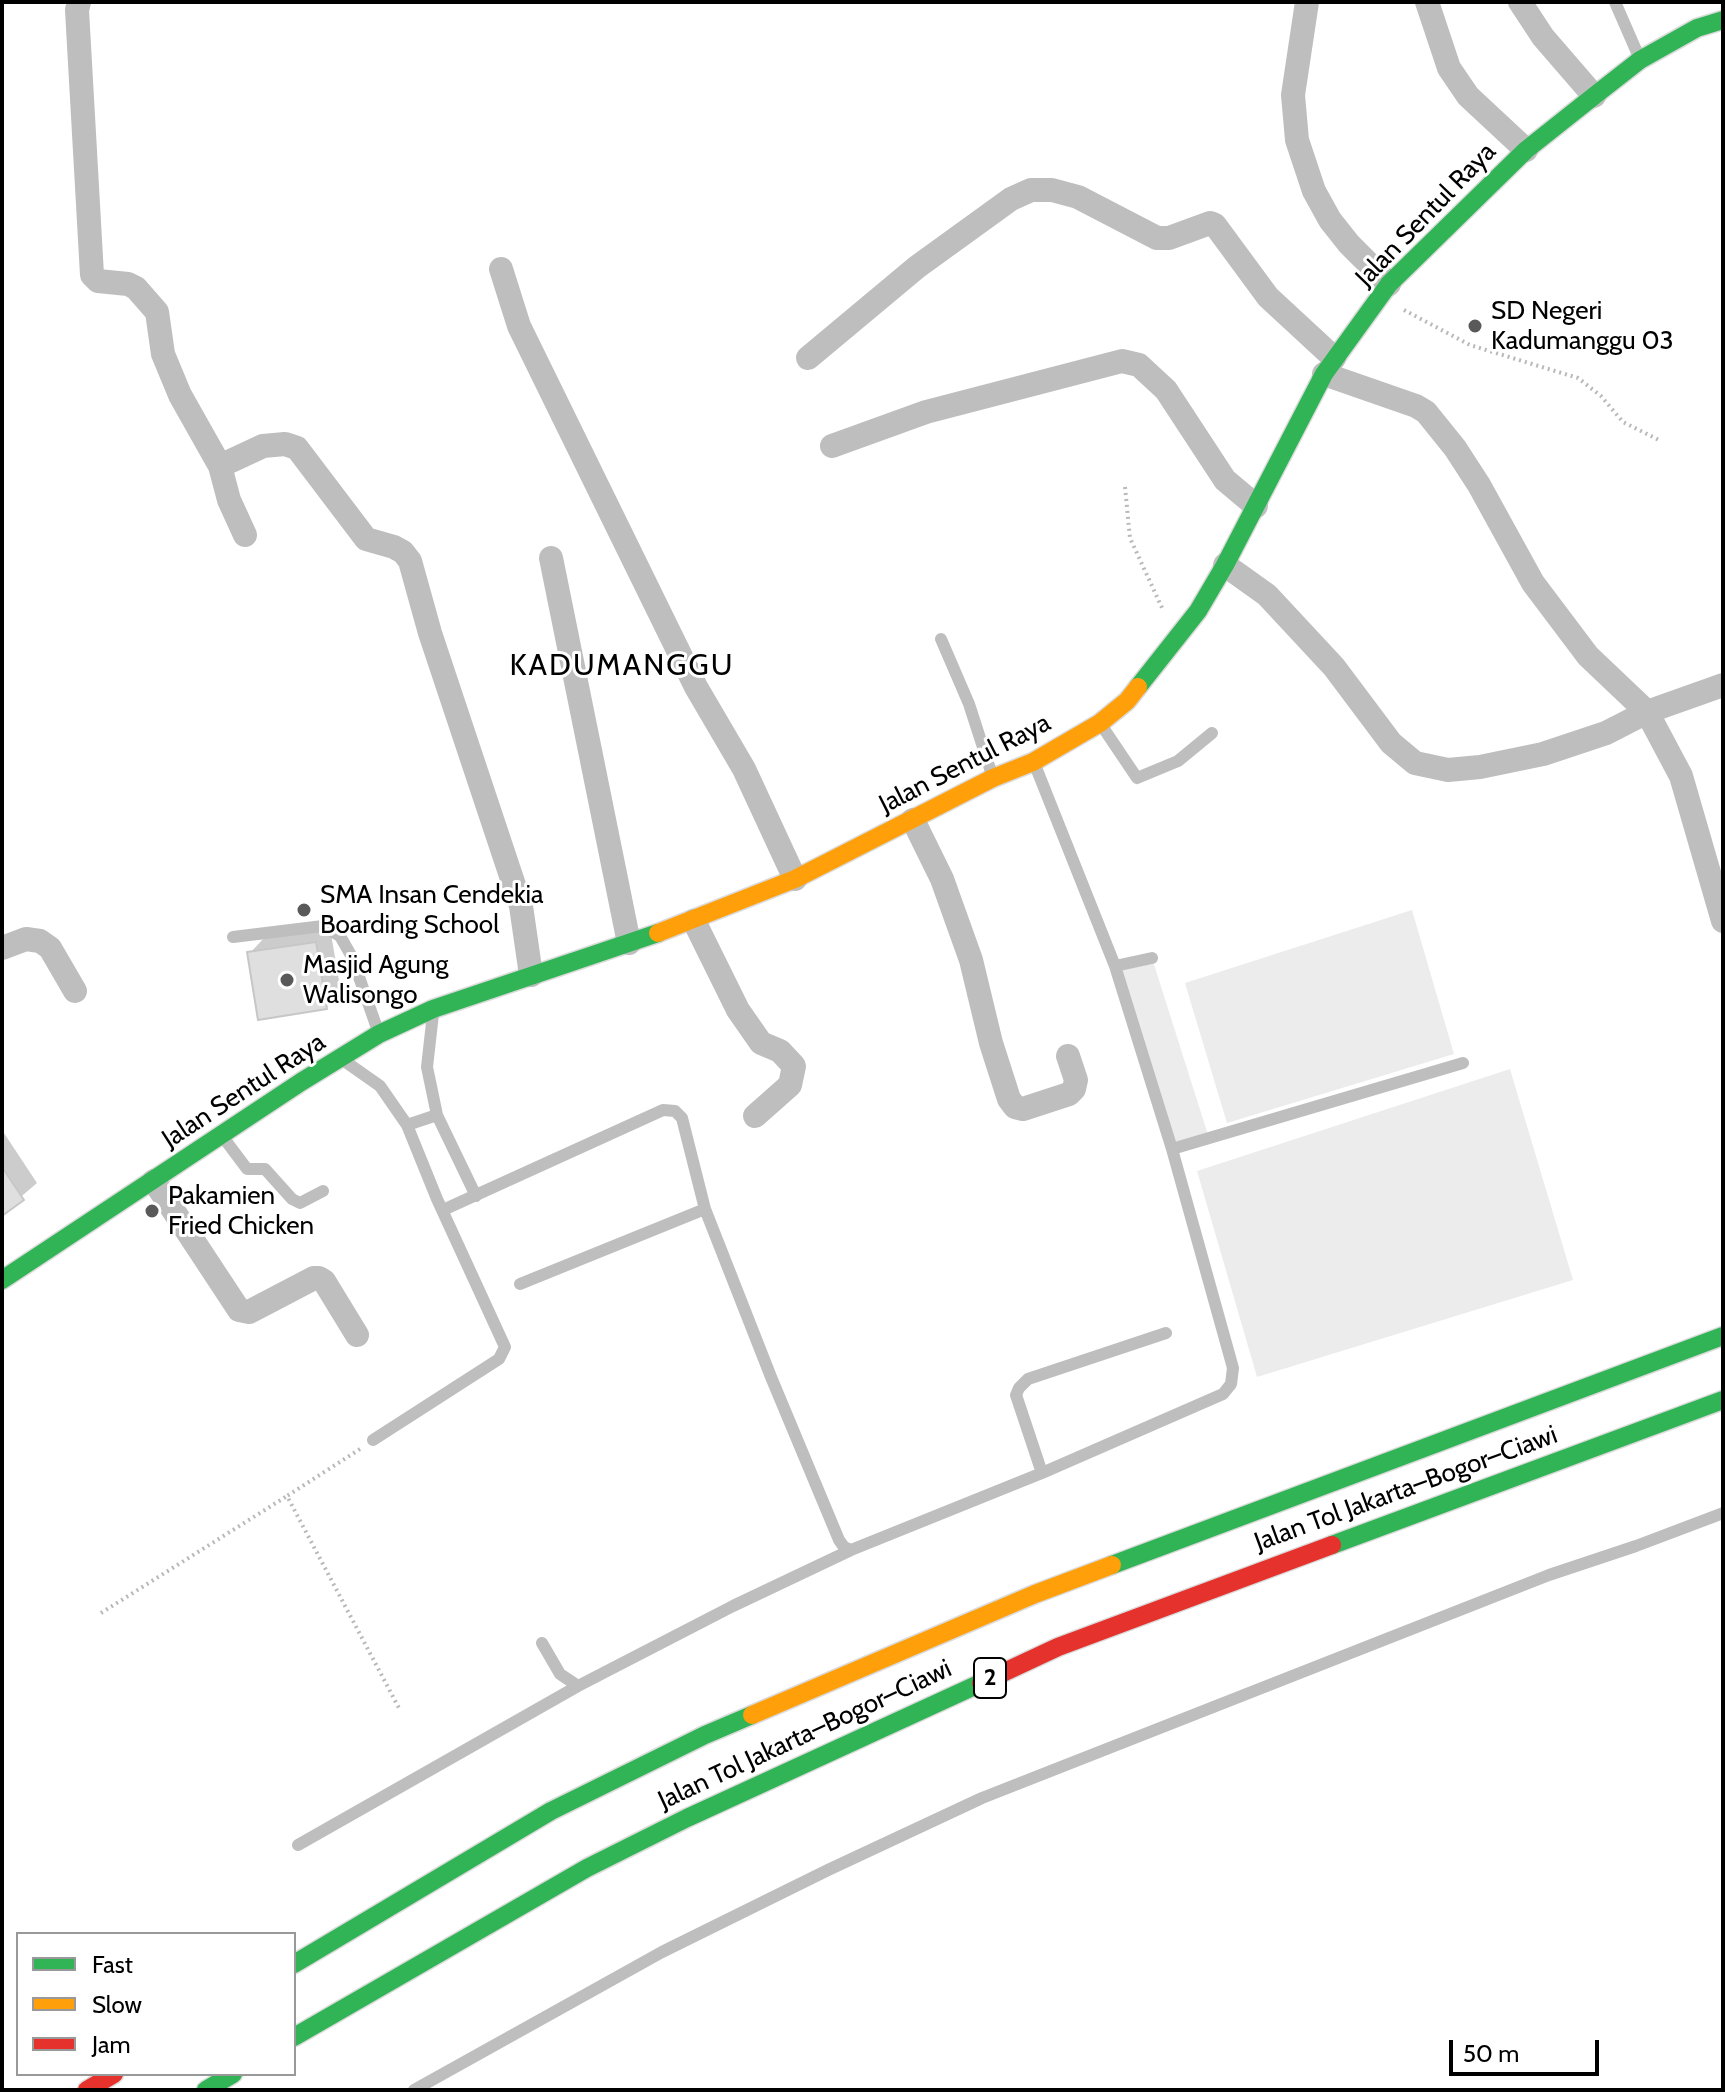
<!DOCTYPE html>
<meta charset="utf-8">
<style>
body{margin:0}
#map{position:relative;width:1725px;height:2092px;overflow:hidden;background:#fff;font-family:Cabin,sans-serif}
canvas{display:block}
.frame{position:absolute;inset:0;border:4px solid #000;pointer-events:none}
.legend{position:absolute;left:16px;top:1932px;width:280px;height:144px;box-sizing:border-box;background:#fff;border:2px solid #999;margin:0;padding:10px 14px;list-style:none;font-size:24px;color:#000}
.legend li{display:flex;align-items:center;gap:16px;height:40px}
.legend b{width:40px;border:2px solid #999}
.scale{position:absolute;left:1449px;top:2040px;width:150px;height:36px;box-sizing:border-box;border:4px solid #000;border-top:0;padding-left:10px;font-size:24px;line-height:28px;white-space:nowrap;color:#000;-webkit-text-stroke:6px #fff;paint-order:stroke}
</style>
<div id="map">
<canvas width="1725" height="2092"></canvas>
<div class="frame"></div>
<ul class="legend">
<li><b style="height:10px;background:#30b455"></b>Fast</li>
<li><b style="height:10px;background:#ff9f0a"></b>Slow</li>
<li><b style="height:10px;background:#e5322d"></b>Jam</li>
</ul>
<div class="scale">50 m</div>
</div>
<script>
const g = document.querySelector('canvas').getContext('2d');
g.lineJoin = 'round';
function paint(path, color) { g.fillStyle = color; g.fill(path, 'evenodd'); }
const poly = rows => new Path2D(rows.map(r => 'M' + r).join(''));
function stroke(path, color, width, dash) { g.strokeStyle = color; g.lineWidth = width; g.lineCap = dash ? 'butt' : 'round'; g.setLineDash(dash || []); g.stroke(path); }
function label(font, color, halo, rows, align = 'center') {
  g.font = font + ' Cabin,sans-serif'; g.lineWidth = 6; g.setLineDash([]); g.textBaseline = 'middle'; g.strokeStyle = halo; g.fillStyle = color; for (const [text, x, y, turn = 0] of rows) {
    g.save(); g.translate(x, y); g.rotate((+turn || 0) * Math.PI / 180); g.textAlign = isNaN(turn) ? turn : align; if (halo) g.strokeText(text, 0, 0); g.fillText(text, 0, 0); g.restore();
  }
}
paint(poly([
 [1412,910,1454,1054,1227,1123,1185,983],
 [1152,958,1209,1138,1172,1149,1115,966],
 [1510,1069,1573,1280,1257,1377,1197,1171]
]), '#ececec');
paint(poly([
 [330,928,341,992,326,1007,250,953,264,938],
 [2,1130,37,1183,2,1213]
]), '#0003');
const building = poly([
 [316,942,327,1009,258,1020,247,952,316,942],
 [2,1167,24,1200,2,1216,2,1167]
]);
paint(building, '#dfdfdf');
stroke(building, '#c7c7c7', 2);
const fast = poly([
 [1138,687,1198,611,1225,565,1324,374,1389,284,1526,150,1594,96,1640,60,1697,28,1723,20],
 [2,1280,301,1082,379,1034,433,1009,658,933],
 [1332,1545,1723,1400],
 [1112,1565,1723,1336],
 [294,1964,551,1811,705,1735,752,1715],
 [294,2037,587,1868,687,1818,981,1683],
 [206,2090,233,2074]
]);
const slow = poly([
 [658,933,795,879,993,778,1033,762,1100,723,1127,701,1138,687],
 [752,1715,1035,1594,1112,1565]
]);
const jam = poly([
 [981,1683,1058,1647,1332,1545],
 [87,2090,114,2074]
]);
stroke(fast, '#dbdbdb', 21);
stroke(slow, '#dbdbdb', 21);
stroke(jam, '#dbdbdb', 21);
stroke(poly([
 [1404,310,1470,345,1578,378,1601,396,1623,422,1661,441],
 [1125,487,1130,538,1163,610],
 [360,1449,287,1496,400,1710],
 [101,1613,287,1496]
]), '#b9b9b9', 4, [2, 4]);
stroke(poly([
 [1615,2,1639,57],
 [941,639,969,704,992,775],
 [1102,726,1137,778,1178,761,1212,733],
 [233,937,323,926,340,936,352,957,378,1031],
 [1115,966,1152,958],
 [433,1014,427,1067,437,1115,476,1196],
 [343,1060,380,1086,407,1125,437,1199,505,1347,499,1359,373,1440],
 [407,1125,437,1115],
 [223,1137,247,1169,265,1169,292,1199,300,1203,323,1191],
 [1172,1149,1463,1063],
 [443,1210,663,1110,675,1111,682,1118,705,1209,771,1377,839,1540,844,1547,851,1550,1042,1473,1223,1394,1231,1384,1233,1368,1172,1149,1115,966,1035,765],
 [520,1284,705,1209],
 [1042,1473,1016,1395,1019,1388,1028,1379,1166,1333],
 [542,1643,560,1674,578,1686,733,1606,851,1550],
 [298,1845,578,1686],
 [414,2090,662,1952,828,1870,982,1798,1549,1575,1636,1546,1723,1513]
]), '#bebebe', 12);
stroke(poly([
 [79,2,77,10,92,275,98,281,128,284,136,288,157,312,163,354,180,395,220,466,229,500,245,535],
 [1307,2,1293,95,1297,140,1314,191,1330,220,1349,244,1389,284],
 [1427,2,1449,68,1468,96,1526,150],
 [1520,2,1543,37,1594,96],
 [501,269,519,326,696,687,744,769,795,879],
 [808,358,917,267,1011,199,1031,190,1052,190,1078,197,1157,238,1169,238,1210,223,1215,225,1268,297,1334,358],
 [1324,374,1416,406,1426,412,1455,448,1479,485,1533,583,1588,656,1647,712,1681,776,1723,921],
 [832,446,926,412,1122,361,1139,365,1166,390,1225,480,1256,506],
 [220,466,263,446,285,444,297,448,366,539,394,547,403,552,410,561,430,633,521,906,531,975],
 [551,558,629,943],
 [1225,565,1267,595,1334,667,1391,743,1415,763,1448,770,1480,767,1543,754,1606,733,1647,712,1723,685],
 [913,820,942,879,971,960,991,1043,1009,1099,1015,1107,1023,1109,1069,1094,1074,1089,1076,1080,1068,1056],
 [694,921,738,1010,761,1043,780,1051,794,1066,790,1085,755,1116],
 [2,948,26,939,40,941,50,948,75,991],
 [154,1181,239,1310,249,1312,314,1278,319,1278,324,1281,357,1335]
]), '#bebebe', 24);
stroke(fast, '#30b455', 18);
stroke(slow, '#ff9f0a', 18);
stroke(jam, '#e5322d', 18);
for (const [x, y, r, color] of [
 [1475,326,8,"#595959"],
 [304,910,8,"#595959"],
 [287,980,8,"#595959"],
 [152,1211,8,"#595959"]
]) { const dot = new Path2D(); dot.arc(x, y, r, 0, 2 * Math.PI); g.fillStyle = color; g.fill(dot); stroke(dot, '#fff', 3); }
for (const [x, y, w] of [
 [990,1678,32]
]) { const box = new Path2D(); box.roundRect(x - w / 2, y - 20, w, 40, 6); g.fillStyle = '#fff'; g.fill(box); stroke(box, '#000', 2); }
label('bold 24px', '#000', null, [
 ["2",990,1678]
]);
label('26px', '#000', '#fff', [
 ["Jalan Sentul Raya",1426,215,-46],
 ["Jalan Sentul Raya",965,764,-27],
 ["Jalan Sentul Raya",244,1091,-33],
 ["Jalan Tol Jakarta–Bogor–Ciawi",1406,1489,-20],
 ["Jalan Tol Jakarta–Bogor–Ciawi",805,1735,-25]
]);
label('26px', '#000', '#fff', [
 ["SD Negeri",1491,311],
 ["Kadumanggu 03",1491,341],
 ["SMA Insan Cendekia",320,895],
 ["Boarding School",320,925],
 ["Masjid Agung",303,965],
 ["Walisongo",303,995],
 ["Pakamien",168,1196],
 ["Fried Chicken",168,1226]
], 'left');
g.letterSpacing = '2px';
label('30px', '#000', '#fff', [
 ["KADUMANGGU",622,666]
]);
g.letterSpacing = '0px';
</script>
